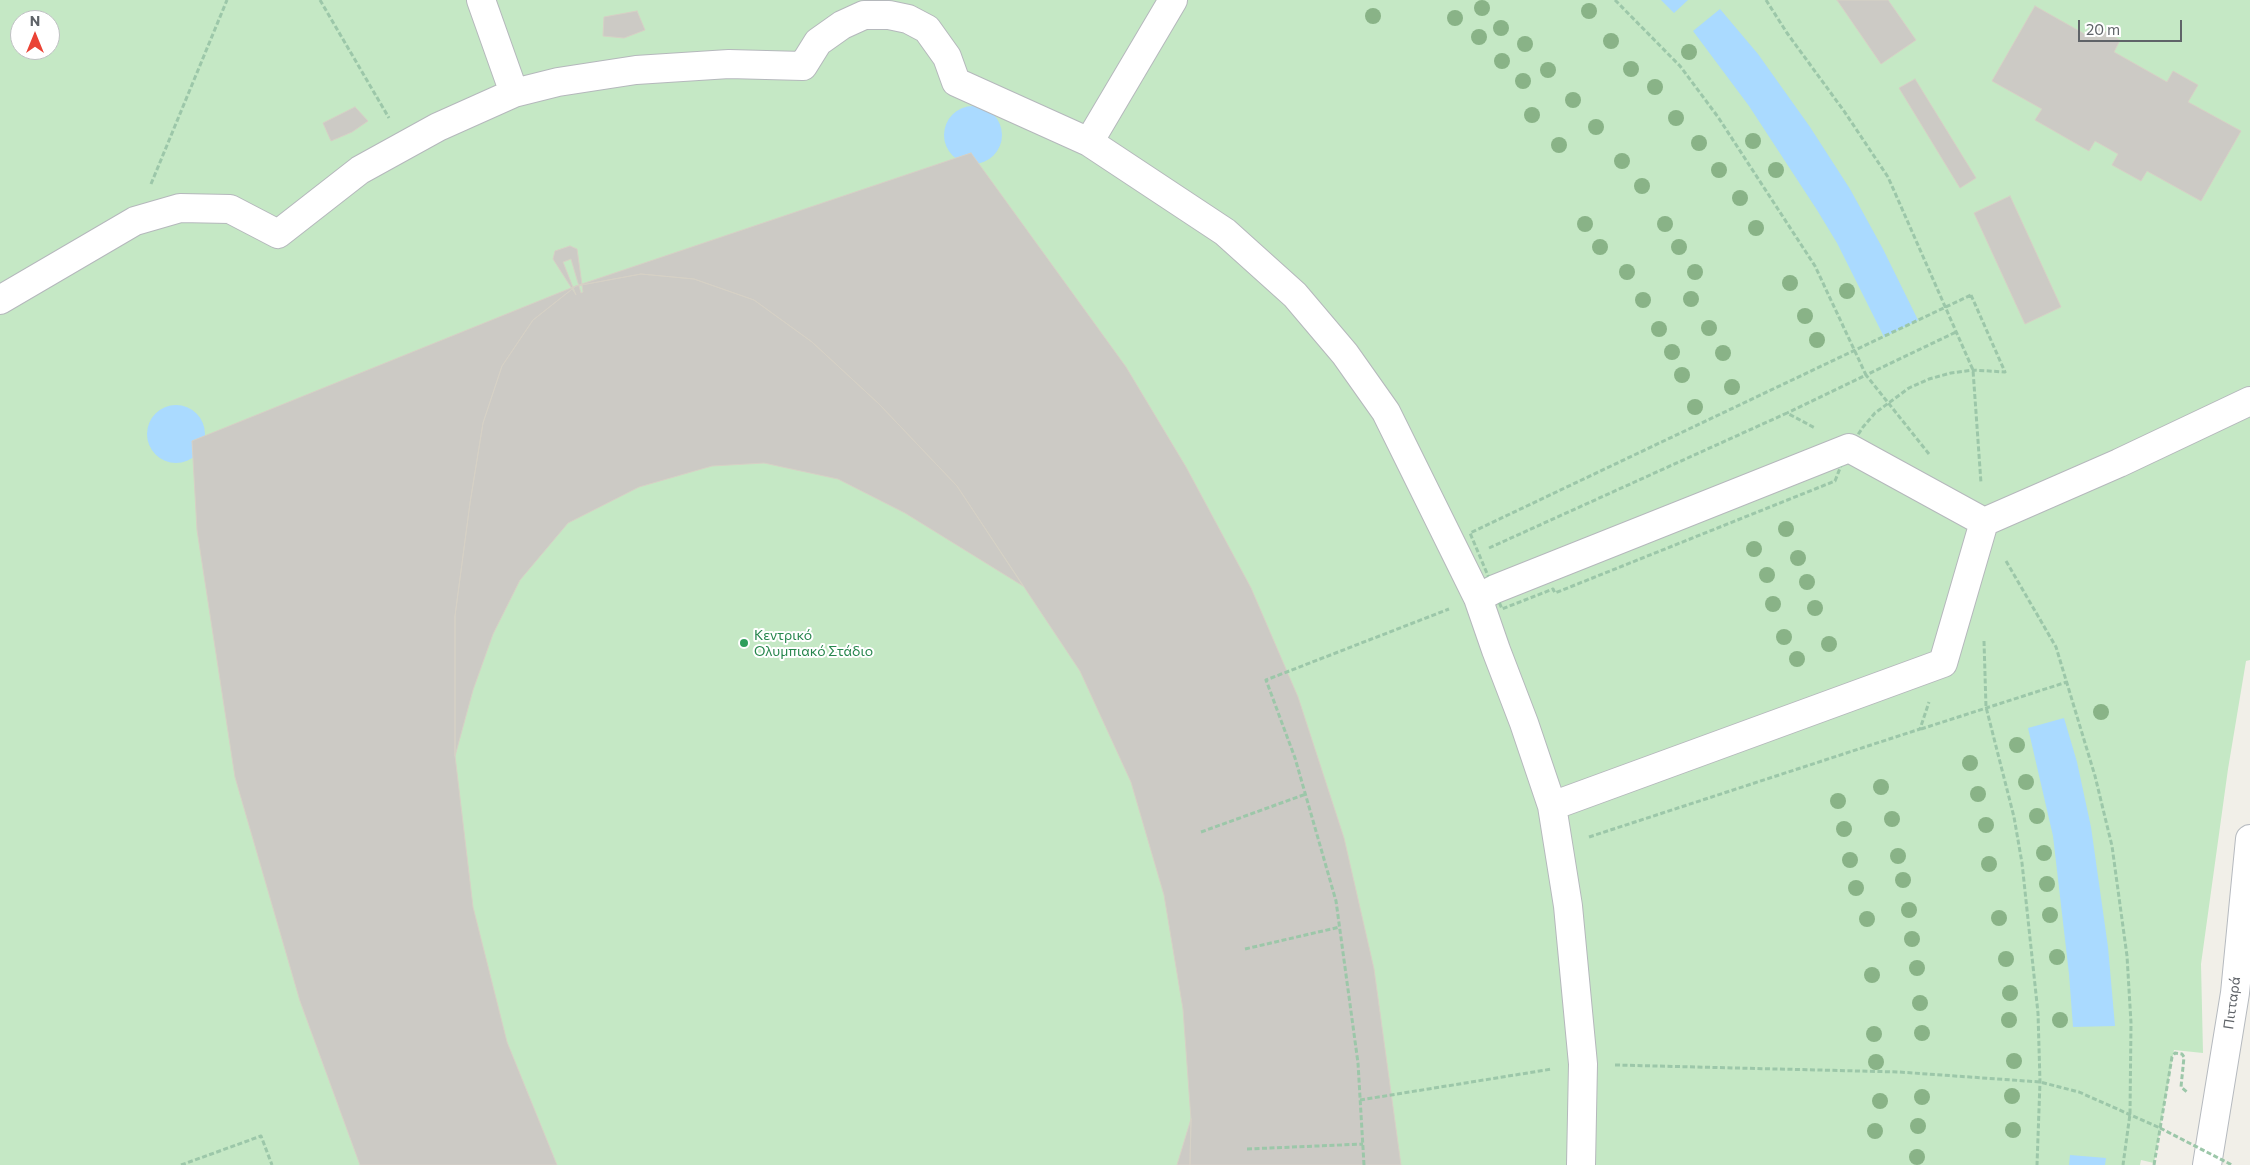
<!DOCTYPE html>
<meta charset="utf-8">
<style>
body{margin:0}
#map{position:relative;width:2250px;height:1165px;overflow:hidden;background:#f1efe8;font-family:Commissioner,sans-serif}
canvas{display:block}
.north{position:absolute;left:10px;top:10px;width:50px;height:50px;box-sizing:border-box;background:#fff;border:1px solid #bfc1c3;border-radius:50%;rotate:0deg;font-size:14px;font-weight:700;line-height:20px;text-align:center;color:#5f6368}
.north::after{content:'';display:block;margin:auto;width:18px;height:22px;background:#ea4335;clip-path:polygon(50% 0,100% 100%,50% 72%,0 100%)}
.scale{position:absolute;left:2078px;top:20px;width:104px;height:22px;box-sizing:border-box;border:2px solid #5f6368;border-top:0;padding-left:6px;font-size:15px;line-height:18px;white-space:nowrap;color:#5f6368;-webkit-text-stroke:4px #fff;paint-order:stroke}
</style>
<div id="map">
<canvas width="2250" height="1165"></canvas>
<div class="north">N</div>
<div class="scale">20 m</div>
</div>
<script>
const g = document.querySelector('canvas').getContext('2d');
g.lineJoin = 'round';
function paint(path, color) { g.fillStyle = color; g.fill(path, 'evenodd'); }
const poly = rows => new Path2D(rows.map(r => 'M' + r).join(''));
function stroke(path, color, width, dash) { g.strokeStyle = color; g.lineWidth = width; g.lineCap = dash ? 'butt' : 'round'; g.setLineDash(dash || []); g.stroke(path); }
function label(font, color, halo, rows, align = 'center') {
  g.font = font + ' Commissioner,sans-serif'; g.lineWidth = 4; g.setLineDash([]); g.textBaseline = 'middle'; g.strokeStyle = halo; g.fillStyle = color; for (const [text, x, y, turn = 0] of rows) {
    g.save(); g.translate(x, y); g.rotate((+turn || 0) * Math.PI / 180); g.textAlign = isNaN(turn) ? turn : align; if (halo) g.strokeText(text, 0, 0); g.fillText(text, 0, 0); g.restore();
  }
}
paint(poly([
 [0,0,2250,0,2250,660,2246,661,2228,769,2201,964,2203,1053,2174,1050,2154,1163,2141,1160,2140,1165,0,1165],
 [20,20,50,20,50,50,20,50]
]), '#c5e8c5');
paint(poly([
 [1661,0,1688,0,1674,13],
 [1720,9,1758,54,1810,127,1850,189,1883,249,1918,320,1884,337,1837,243,1817,210,1749,106,1693,31],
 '944 135a29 29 0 1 1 58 0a29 29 0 1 1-58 0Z',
 '147 434a29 29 0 1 1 58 0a29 29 0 1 1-58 0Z',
 [2064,718,2077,762,2091,827,2108,947,2115,1026,2073,1027,2069,974,2053,836,2028,728],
 [2070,1155,2106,1158,2105,1165,2069,1165]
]), '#aadaff');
const building = poly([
 [1837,0,1888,0,1916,40,1881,64,1837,0],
 [2035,6,2088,36,2094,25,2120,40,2114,52,2167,82,2173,71,2198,85,2188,102,2241,131,2201,201,2147,171,2141,181,2112,165,2118,154,2095,141,2089,151,2035,120,2042,109,1992,81,2035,6],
 [637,11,645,30,624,38,603,36,604,17,637,11],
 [1915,79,1976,178,1960,188,1899,88,1915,79],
 [355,107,368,121,352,132,331,141,323,123,355,107],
 [971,153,1126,367,1186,467,1251,588,1298,697,1344,838,1374,969,1401,1165,1190,1165,1191,1119,1183,1009,1164,895,1131,782,1080,671,957,486,879,404,812,342,754,300,694,279,641,274,576,286,971,153],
 [2010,196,2061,307,2025,324,1974,213,2010,196],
 [570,246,577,249,583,292,581,293,571,259,563,262,576,295,553,259,555,251,570,246],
 [641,274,694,279,754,300,812,342,879,404,957,486,1023,586,905,513,838,479,764,463,712,466,639,487,568,523,520,580,493,634,473,690,455,756,455,616,470,503,483,423,502,366,533,320,576,286,641,274],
 [576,286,533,320,502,366,483,423,470,503,455,616,455,756,473,907,507,1042,557,1165,360,1165,300,1001,235,777,197,530,192,441,576,286],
 [1191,1119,1190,1165,1177,1165,1191,1119]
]);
paint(building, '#cccac5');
stroke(building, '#d6d1c6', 1);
const street = poly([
 [481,0,514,93],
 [1089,142,1173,0],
 [0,300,135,221,180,208,230,209,278,234,360,170,438,127,514,93,558,82,636,70,729,64,803,66,818,42,842,25,864,15,889,15,908,19,927,29,947,57,956,82,1089,142,1225,232,1295,295,1345,354,1386,412,1478,598,1496,650,1524,723,1552,806,1568,906,1583,1064,1581,1165],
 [1478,598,1495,589,1849,448,1984,522],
 [1552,806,1943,663,1984,522,2119,463,2250,401]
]);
const secondary = poly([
 [2207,1165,2235,993,2250,839]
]);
stroke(street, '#b5b8bc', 30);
stroke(secondary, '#b6babf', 30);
stroke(poly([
 [320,0,389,118],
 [1615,0,1680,66,1718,117,1815,266,1866,375,1787,413],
 [1766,0,1787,33,1844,111,1888,177,1973,370,1981,483],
 [151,184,227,0],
 [1971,295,2005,372,1973,370,1951,373,1929,379,1909,388,1875,413,1863,427,1846,453,1835,481,1555,593,1553,589,1502,609,1470,533,1971,295],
 [1929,454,1866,375,1956,332],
 [1489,548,1787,413,1815,428],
 [2006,561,2056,647,2095,776,2112,846,2127,956,2131,1023,2130,1114,2123,1165],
 [1984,641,1986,707,2014,817,2022,863,2038,1013,2040,1082,2037,1165],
 [1921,729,2067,682],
 [1201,832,1306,794],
 [1589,837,1920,729,1929,702],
 [1245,949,1340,927],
 [1615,1065,1899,1072,2040,1082,2079,1092,2160,1128],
 [1360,1100,1552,1069],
 [1247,1149,1363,1144],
 [181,1165,261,1136,272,1165],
 [1364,1165,1358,1063,1336,901,1295,758,1266,680,1449,609],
 [2154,1165,2172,1057,2175,1053,2182,1054,2184,1057,2181,1087,2187,1092]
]), '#9cc7a9', 3, [5, 2.5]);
stroke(street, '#fff', 28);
stroke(secondary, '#fff', 28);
stroke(poly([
 [2160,1128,2232,1165]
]), '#9cc7a9', 3, [5, 2.5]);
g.fillStyle = '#89b387';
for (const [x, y] of [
 [1482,8],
 [1589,11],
 [1373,16],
 [1455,18],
 [1501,28],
 [1479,37],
 [1611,41],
 [1525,44],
 [1689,52],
 [1502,61],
 [1631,69],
 [1548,70],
 [1523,81],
 [1655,87],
 [1573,100],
 [1532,115],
 [1676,118],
 [1596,127],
 [1753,141],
 [1699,143],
 [1559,145],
 [1622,161],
 [1719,170],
 [1776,170],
 [1642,186],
 [1740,198],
 [1585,224],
 [1665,224],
 [1756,228],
 [1600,247],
 [1679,247],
 [1627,272],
 [1695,272],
 [1790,283],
 [1847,291],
 [1691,299],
 [1643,300],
 [1805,316],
 [1709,328],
 [1659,329],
 [1817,340],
 [1672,352],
 [1723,353],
 [1682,375],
 [1732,387],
 [1695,407],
 [1786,529],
 [1754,549],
 [1798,558],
 [1767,575],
 [1807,582],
 [1773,604],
 [1815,608],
 [1784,637],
 [1829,644],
 [1797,659],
 [2101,712],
 [2017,745],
 [1970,763],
 [2026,782],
 [1881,787],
 [1978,794],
 [1838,801],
 [2037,816],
 [1892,819],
 [1986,825],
 [1844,829],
 [2044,853],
 [1898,856],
 [1850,860],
 [1989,864],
 [1903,880],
 [2047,884],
 [1856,888],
 [1909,910],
 [2050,915],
 [1999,918],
 [1867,919],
 [1912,939],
 [2057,957],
 [2006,959],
 [1917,968],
 [1872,975],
 [2010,993],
 [1920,1003],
 [2009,1020],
 [2060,1020],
 [1922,1033],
 [1874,1034],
 [2014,1061],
 [1876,1062],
 [2012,1096],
 [1922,1097],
 [1880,1101],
 [1918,1126],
 [2013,1130],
 [1875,1131],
 [1917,1157]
]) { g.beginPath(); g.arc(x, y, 8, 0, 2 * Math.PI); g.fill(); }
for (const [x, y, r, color] of [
 [744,643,5,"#2e9e5b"]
]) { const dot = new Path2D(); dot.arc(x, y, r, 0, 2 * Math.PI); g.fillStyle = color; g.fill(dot); stroke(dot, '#fff', 2); }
label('14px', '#27864d', '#fff', [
 ["Κεντρικό",754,635],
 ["Ολυμπιακό Στάδιο",754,651]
], 'left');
label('14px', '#5f6368', '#fff', [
 ["Πιτταρά",2232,1003,-82]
]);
</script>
